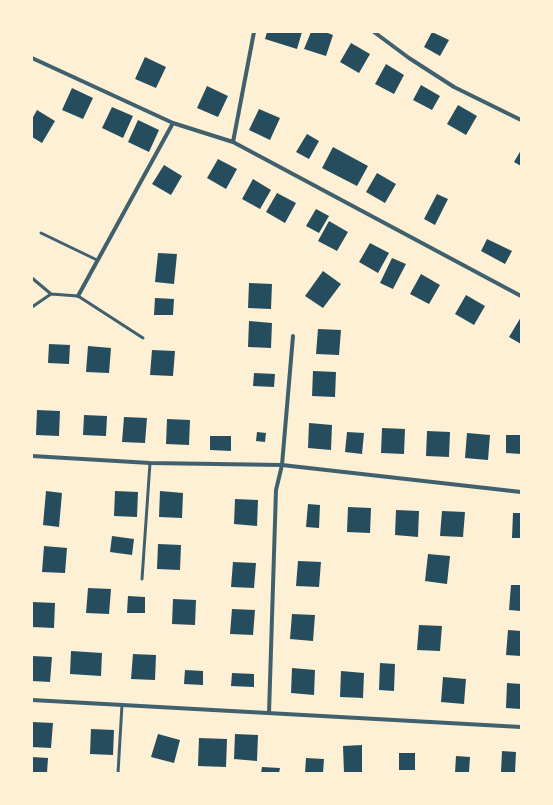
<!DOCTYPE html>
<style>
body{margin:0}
#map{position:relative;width:553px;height:805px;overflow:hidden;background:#fdf0d5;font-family:Literata,serif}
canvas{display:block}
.frame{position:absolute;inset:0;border:33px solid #fdf0d5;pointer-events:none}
</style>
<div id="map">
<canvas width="553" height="805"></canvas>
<div class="frame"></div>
</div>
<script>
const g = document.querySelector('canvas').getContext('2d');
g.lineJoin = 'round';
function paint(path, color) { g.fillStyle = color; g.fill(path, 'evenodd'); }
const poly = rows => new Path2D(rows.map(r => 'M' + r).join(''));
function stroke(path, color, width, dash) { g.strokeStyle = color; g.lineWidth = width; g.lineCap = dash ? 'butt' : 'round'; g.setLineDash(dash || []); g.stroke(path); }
paint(poly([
 [267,32,302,32,297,49,265,39],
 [311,32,325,32,333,35,326,56,304,49],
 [432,32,449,40,440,56,424,47],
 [351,43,370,54,359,73,340,62],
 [145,57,166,67,156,88,135,79],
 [386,64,404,75,394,94,375,84],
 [421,85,440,96,432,110,413,100],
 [207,86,228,96,218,117,197,108],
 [72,88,93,98,83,119,62,110],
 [458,105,477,116,466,135,447,124],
 [112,107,133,116,123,138,102,128],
 [259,109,280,118,270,140,249,130],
 [37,110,55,121,42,143,32,137,32,119],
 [138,120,159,130,149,152,128,142],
 [307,134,319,141,309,159,296,152],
 [333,147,368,166,357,186,322,168],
 [521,150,521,166,514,162],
 [218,159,237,169,226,189,207,178],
 [164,165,182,176,171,195,152,184],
 [377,173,396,184,385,203,366,192],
 [253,179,271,190,260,209,242,199],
 [277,193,296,203,285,223,266,212],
 [437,194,448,199,435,225,424,219],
 [316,209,329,216,319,233,306,226],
 [329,221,348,232,337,251,318,241],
 [487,239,512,251,505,264,481,251],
 [370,243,389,253,378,273,359,262],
 [158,253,177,254,174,284,155,282],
 [392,258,406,264,393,289,380,283],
 [323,271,341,284,323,308,305,296],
 [421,274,440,285,429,304,410,294],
 [249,283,272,284,271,309,248,308],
 [466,295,485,306,474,325,455,314],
 [155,298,174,299,173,315,154,315],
 [521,317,521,344,509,337],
 [249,321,272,323,271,348,248,347],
 [318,329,341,330,339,355,316,354],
 [49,344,70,345,69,364,48,363],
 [88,346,111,348,109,373,86,372],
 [152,350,175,351,173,376,150,375],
 [313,371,336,372,335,397,312,396],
 [254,373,275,374,274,387,253,386],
 [37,410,60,411,59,436,36,435],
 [84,415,107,416,106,436,83,435],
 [124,417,147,418,145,443,122,442],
 [167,419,190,420,189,445,166,444],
 [309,423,332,425,331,450,308,448],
 [382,428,405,429,404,454,381,453],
 [427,431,450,432,449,457,426,456],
 [257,432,266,433,265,442,256,441],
 [347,432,364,433,362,454,345,452],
 [467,433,490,435,488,460,465,458],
 [506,435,521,435,521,454,506,453],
 [210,436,231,436,231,451,210,450],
 [46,491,62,493,59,527,43,525],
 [115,491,138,492,137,517,114,516],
 [160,491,183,493,182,518,159,517],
 [235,499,258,500,257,526,234,524],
 [308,504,320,505,319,528,306,527],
 [348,507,371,508,370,533,347,532],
 [396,510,419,511,418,537,395,535],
 [442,511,465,512,463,537,440,536],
 [513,513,521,513,521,538,512,538],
 [112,536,134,539,132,555,110,552],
 [158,544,181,545,180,570,157,569],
 [44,546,67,548,65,573,42,572],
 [428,554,450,556,447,584,425,581],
 [298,561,321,562,319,587,296,586],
 [233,562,256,563,254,588,231,587],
 [511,585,521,585,521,611,509,610],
 [88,588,111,589,109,614,86,613],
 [128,596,145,597,145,613,127,613],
 [173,599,196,600,195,625,172,624],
 [32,602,55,603,54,628,32,627],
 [232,609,255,610,253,635,230,634],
 [292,614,315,615,313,641,290,639],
 [419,625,442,626,440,651,417,650],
 [508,630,521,631,521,656,506,655],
 [71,651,102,653,101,676,70,674],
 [133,654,156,655,155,680,131,679],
 [32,656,52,657,50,682,32,681],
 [380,663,395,664,394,691,379,690],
 [292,668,315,670,314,695,291,693],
 [185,670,203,671,203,685,184,684],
 [341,671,364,673,363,698,340,697],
 [232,673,254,674,254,687,231,686],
 [443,677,466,679,464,704,441,702],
 [507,683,521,684,521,709,506,708],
 [32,722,53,723,51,748,32,747],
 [91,729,114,730,113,755,90,754],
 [158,734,180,740,174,763,151,757],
 [235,734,258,735,257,761,234,759],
 [199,738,227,739,226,767,198,766],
 [362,745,362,773,344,773,343,746],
 [502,751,516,752,515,772,501,772],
 [399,753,415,753,415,770,399,770],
 [456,756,470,757,469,772,475,773,455,773],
 [32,757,48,758,47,773,32,773],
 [306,758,324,759,323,773,305,773],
 [262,767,280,768,279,773,261,773]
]), '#264d5e');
stroke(poly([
 [41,233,97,260],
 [32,278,51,294],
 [32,307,51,294,78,296,143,338],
 [142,579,150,463],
 [118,773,122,705]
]), '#3f606c', 3);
stroke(poly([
 [374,32,409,58,454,87,521,120],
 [32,58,173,123,233,142,521,296],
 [233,142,254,32],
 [78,296,173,123],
 [32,456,150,463,282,465,521,492],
 [32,700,521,727],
 [269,713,276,490,282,465,293,336]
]), '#3f606c', 4);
</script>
